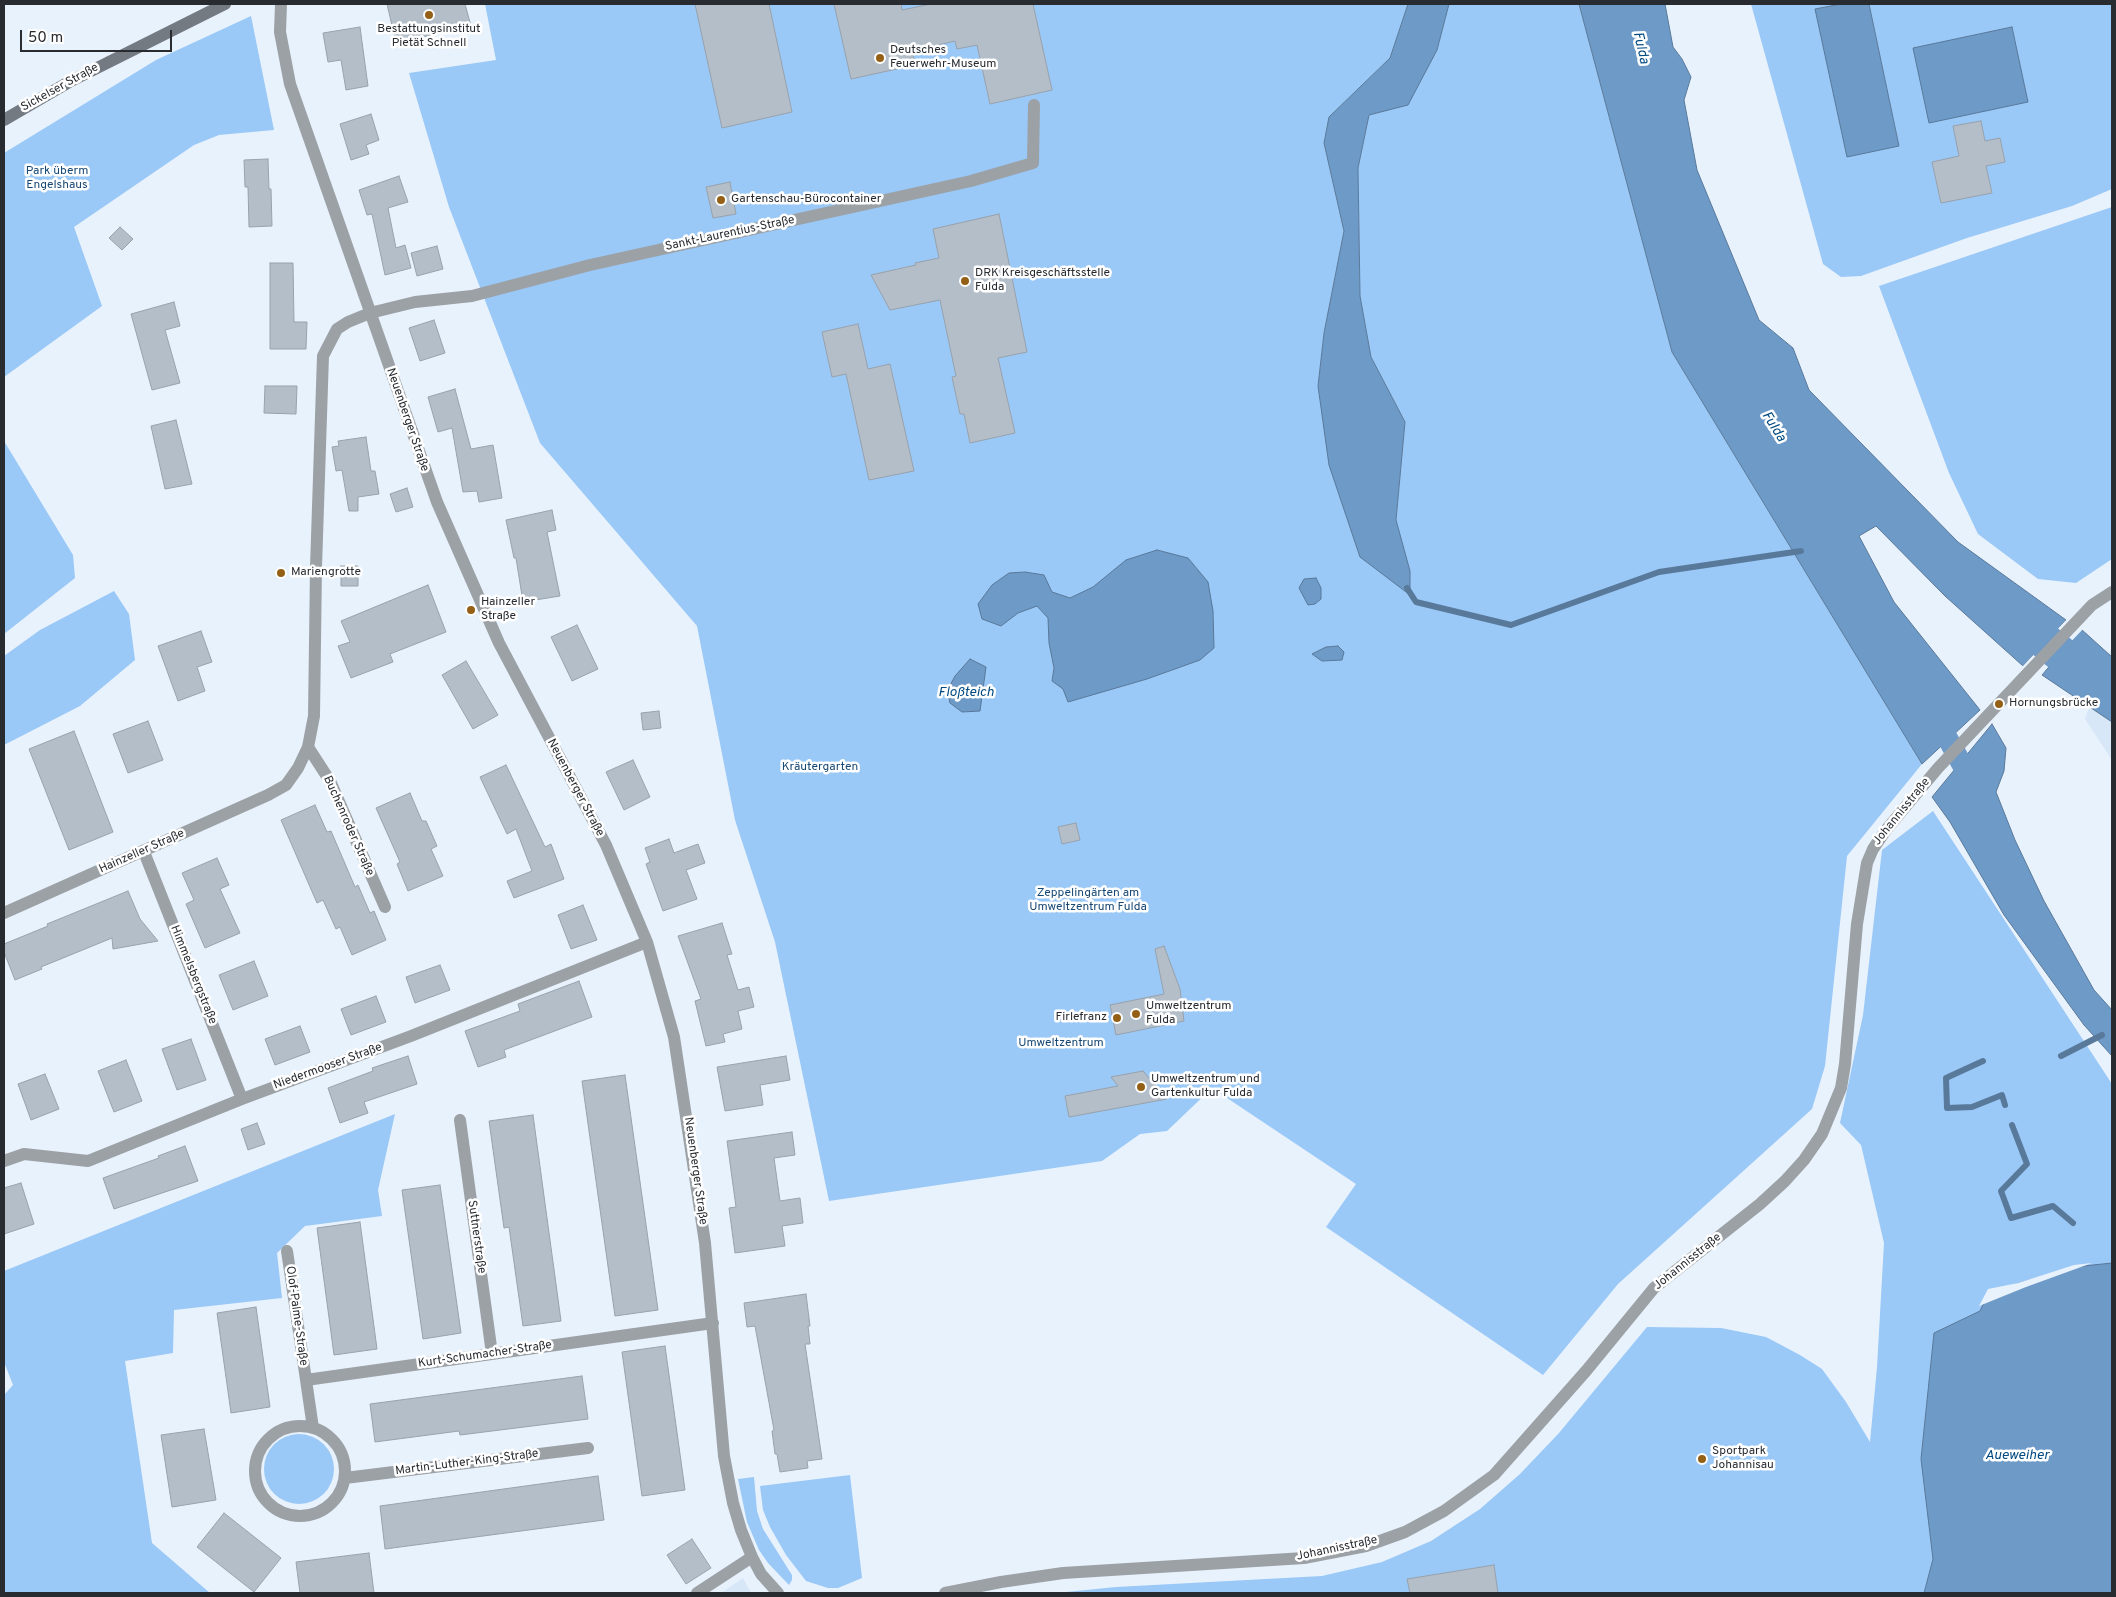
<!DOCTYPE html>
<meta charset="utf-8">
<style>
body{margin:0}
#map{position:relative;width:2116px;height:1597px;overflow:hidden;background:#e8f2fd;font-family:Overpass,sans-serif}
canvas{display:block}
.frame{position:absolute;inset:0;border:5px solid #282b30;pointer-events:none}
.scale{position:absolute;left:20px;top:30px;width:152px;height:22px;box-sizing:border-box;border:2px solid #282b30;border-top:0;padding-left:6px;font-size:15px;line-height:18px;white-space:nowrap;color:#282b30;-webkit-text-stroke:4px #fff;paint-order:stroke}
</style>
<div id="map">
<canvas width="2116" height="1597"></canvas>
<div class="frame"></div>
<div class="scale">50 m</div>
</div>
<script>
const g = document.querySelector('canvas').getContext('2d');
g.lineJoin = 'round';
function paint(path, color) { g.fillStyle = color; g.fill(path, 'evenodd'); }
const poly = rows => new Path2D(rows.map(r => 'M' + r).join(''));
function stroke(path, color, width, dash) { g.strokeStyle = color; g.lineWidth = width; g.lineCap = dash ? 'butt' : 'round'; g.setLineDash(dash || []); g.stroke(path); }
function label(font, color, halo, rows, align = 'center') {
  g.font = font + ' Overpass,sans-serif'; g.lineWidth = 5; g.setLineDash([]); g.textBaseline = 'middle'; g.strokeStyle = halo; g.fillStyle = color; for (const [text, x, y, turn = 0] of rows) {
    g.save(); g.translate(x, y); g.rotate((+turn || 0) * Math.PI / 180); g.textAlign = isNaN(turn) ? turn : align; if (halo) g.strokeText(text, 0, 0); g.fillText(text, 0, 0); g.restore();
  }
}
paint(poly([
 [2112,646,2112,760,2085,719],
 [743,1578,751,1593,721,1593]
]), '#d7e7f8');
paint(poly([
 [485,4,1408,4,1390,58,1329,117,1324,143,1344,231,1324,333,1318,386,1396,520,1405,422,1371,357,1360,296,1358,168,1369,115,1437,50,1449,4,1579,4,1672,352,1922,764,1847,856,1825,1066,1812,1109,1618,1284,1543,1375,1326,1227,1356,1184,1212,1088,1167,1131,1140,1134,1102,1161,829,1201,775,942,735,820,697,626,540,443,449,207,409,73,496,60],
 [1751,4,1841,4,1816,9,1899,146,1869,4,2112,4,2112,189,2072,206,1967,238,1861,276,1841,277,1823,264],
 [251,16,274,130,219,135,194,145,74,227,102,306,4,377,4,153,156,60],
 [2112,207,2112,559,2076,583,2038,579,1978,534,1949,473,1879,286],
 [4,441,73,555,75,578,4,634],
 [114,591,129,614,135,660,80,706,4,745,4,656,40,630],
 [1933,811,2112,1084,2112,1593,1056,1593,1116,1587,1322,1576,1382,1562,1431,1541,1480,1509,1520,1474,1559,1433,1647,1327,1721,1328,1766,1337,1800,1355,1822,1369,1846,1402,1870,1442,1877,1367,1884,1243,1861,1145,1840,1123,1863,1015,1882,850],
 [395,1114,378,1190,382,1216,305,1226,277,1253,282,1298,174,1310,173,1353,125,1361,152,1543,210,1593,4,1593,4,1395,13,1385,4,1362,4,1271],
 '264 1469a35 35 0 1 1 70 0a35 35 0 1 1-70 0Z',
 [850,1475,862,1578,838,1588,828,1588,806,1581,786,1555,770,1527,763,1510,760,1486],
 [754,1477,757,1511,763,1529,792,1575,792,1580,789,1585,768,1563,759,1550,747,1522,738,1479]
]), '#9ac8f7');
const water = poly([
 [1408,4,1449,4,1437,50,1408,105,1369,115,1358,168,1360,296,1371,357,1405,422,1396,520,1410,571,1410,595,1360,557,1329,465,1318,386,1324,333,1344,231,1324,143,1329,117,1390,58,1408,4],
 [1579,4,1665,4,1673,47,1682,59,1691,77,1684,100,1697,170,1759,320,1793,348,1809,390,1958,542,2066,620,2023,666,1945,596,1876,526,1859,536,1894,602,1980,710,1922,764,1672,352,1579,4],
 [1841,4,1869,4,1899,146,1847,157,1815,9,1841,4],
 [2012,27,2028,102,1929,123,1913,48,2012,27],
 [1157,550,1188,558,1208,582,1213,611,1214,648,1200,660,1147,679,1068,702,1063,689,1052,681,1054,668,1049,643,1048,618,1037,606,1018,613,1001,626,982,619,978,604,992,585,1009,573,1025,572,1044,575,1052,592,1070,598,1093,587,1126,560,1157,550],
 [1316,578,1321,588,1321,599,1315,604,1308,605,1299,588,1304,579,1316,578],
 [2081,629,2112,657,2112,722,2042,675,2081,629],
 [1338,646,1344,652,1342,660,1322,661,1312,654,1326,647,1338,646],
 [970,659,986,667,980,711,962,712,950,703,947,691,955,676,970,659],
 [1992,724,2006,748,2004,771,1996,792,2015,840,2044,901,2094,990,2112,1010,2112,1056,2084,1025,2004,915,1950,822,1932,797,1992,724],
 [2112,1263,2112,1593,1924,1593,1933,1559,1921,1459,1934,1333,1980,1311,1989,1292,2074,1267,2112,1263]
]);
paint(water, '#6e9ac8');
stroke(water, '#59799a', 1);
paint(poly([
 [2068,618,2068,622,2024,668,2022,668,2017,664,2023,666],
 [2081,627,2084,628,2064,649,2063,658,2056,658,2040,676,2040,673],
 [2092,1263,2026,1287,1979,1306,1988,1289,2018,1283,2074,1265]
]), '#e8f2fd');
stroke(poly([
 [1407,588,1416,602,1511,625,1659,572,1801,551],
 [2061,1056,2102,1035],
 [1983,1061,1946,1078,1947,1108,1972,1107,2002,1095,2005,1105],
 [2012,1125,2027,1164,2001,1191,2011,1218,2053,1206,2073,1223]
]), '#59799a', 6);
stroke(poly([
 [1934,714,1969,777,1973,789]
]), '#6e9ac8', 21);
stroke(poly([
 [2007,610,2112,696]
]), '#6e9ac8', 36);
const building = poly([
 [387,4,465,4,471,26,396,43,387,4],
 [695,4,769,4,792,112,722,128,695,4],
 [834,4,901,4,902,10,931,4,1033,4,1052,90,990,104,977,45,957,49,955,41,912,51,915,65,851,79,834,4],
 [360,27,368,86,346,90,341,60,328,62,323,33,360,27],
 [371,114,379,140,366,145,369,154,351,160,340,124,371,114],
 [1981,121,1985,141,2000,138,2005,162,1986,166,1992,193,1941,203,1932,162,1959,156,1953,126,1981,121],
 [268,159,269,189,271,189,272,226,249,227,248,187,245,187,244,160,268,159],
 [399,176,408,202,388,208,396,248,405,245,411,268,385,275,372,214,367,215,359,190,399,176],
 [730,182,736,214,713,218,706,187,730,182],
 [999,214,1027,352,998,358,1015,433,970,443,964,414,960,414,952,377,956,376,940,300,890,310,871,275,916,265,915,263,939,258,933,229,999,214],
 [120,227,133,239,122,250,109,238,120,227],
 [437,246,443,269,417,276,411,253,437,246],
 [270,263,293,263,294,322,307,322,306,349,270,349,270,263],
 [174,302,180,326,165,330,180,383,152,390,131,314,174,302],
 [434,320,445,353,420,361,409,328,434,320],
 [858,324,868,369,890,364,914,471,869,480,846,374,832,377,822,332,858,324],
 [265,386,297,386,296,414,264,413,265,386],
 [455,389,471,449,493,445,502,498,479,502,477,491,463,492,452,428,438,432,428,397,455,389],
 [176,420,192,484,165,489,151,426,176,420],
 [366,437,371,471,375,471,379,494,358,497,358,511,349,511,342,470,336,471,332,447,339,446,338,441,366,437],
 [407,488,413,507,396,512,390,494,407,488],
 [552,510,556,530,547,532,560,596,523,602,516,558,514,558,506,520,552,510],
 [341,566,358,566,358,586,341,586,341,566],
 [428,585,446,632,390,654,393,662,351,678,338,646,350,642,341,621,428,585],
 [577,625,598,669,572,681,551,637,577,625],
 [201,631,212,662,197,667,205,691,178,701,158,646,201,631],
 [466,661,498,715,473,729,442,675,466,661],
 [659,711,661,728,643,730,641,713,659,711],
 [148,721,163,760,128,773,113,734,148,721],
 [74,731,113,832,69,850,29,749,74,731],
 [633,760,650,797,624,810,606,772,633,760],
 [506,765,545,847,551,844,564,879,514,898,507,881,532,871,516,829,507,834,480,777,506,765],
 [410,793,422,821,426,821,437,846,431,849,443,876,408,891,397,864,400,862,376,808,410,793],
 [315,805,327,832,331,831,355,887,358,885,370,913,374,911,386,940,352,955,340,927,336,929,323,900,317,903,281,820,315,805],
 [1076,823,1080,840,1062,844,1058,827,1076,823],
 [669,839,674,853,698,844,705,863,686,870,697,899,663,911,646,864,650,862,645,848,669,839],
 [217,858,229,885,220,889,240,933,205,948,186,904,194,900,182,873,217,858],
 [128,891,140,919,158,941,113,949,112,938,41,967,42,969,15,980,4,952,4,944,48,926,47,924,128,891],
 [583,905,597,940,571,949,558,915,583,905],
 [722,923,732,954,727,955,738,990,749,987,754,1007,738,1011,742,1029,723,1034,725,1042,706,1046,695,1001,701,999,678,936,722,923],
 [1164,946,1180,989,1184,1021,1116,1035,1110,1005,1164,994,1155,949,1164,946],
 [254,961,268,996,233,1010,219,975,254,961],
 [440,965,450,990,415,1003,406,977,440,965],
 [579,981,592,1017,504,1050,506,1057,478,1067,465,1031,520,1011,518,1004,579,981],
 [376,996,386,1022,351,1035,341,1009,376,996],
 [300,1026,310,1052,275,1065,265,1039,300,1026],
 [191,1039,206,1080,177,1090,162,1049,191,1039],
 [408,1056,417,1084,364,1102,368,1113,340,1123,328,1088,373,1071,372,1068,408,1056],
 [786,1056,790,1080,760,1085,763,1105,725,1111,717,1067,786,1056],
 [126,1060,142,1101,114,1112,98,1071,126,1060],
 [1143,1071,1167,1099,1069,1117,1065,1096,1118,1086,1111,1077,1143,1071],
 [45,1074,59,1109,31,1120,18,1084,45,1074],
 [625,1075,658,1310,615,1316,582,1081,625,1075],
 [533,1115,561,1321,523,1326,509,1227,504,1228,489,1121,533,1115],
 [257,1123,265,1144,248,1150,241,1129,257,1123],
 [792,1132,795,1155,774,1158,780,1201,800,1198,803,1223,782,1226,785,1246,735,1253,729,1208,736,1207,727,1141,792,1132],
 [185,1146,198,1181,114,1209,103,1178,159,1158,158,1156,185,1146],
 [21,1183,34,1224,4,1234,4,1188,21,1183],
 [440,1185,461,1333,423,1339,402,1190,440,1185],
 [360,1222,377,1349,334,1355,317,1228,360,1222],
 [806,1294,810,1326,808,1326,810,1344,805,1344,822,1459,807,1461,808,1468,780,1472,777,1454,775,1454,772,1431,774,1430,755,1326,747,1327,744,1303,806,1294],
 [256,1307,270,1407,231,1413,217,1313,256,1307],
 [665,1346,685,1490,642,1496,622,1352,665,1346],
 [582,1376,588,1419,460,1435,459,1431,375,1442,370,1404,582,1376],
 [204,1429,216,1500,172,1507,161,1435,204,1429],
 [598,1476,604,1520,385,1549,380,1506,598,1476],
 [224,1513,281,1558,254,1592,197,1547,224,1513],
 [692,1539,711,1568,686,1584,667,1555,692,1539],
 [369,1553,374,1593,300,1593,296,1562,369,1553],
 [1494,1565,1498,1593,1410,1593,1407,1579,1494,1565]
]);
paint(building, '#b4bec9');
stroke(building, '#98a2ac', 1);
stroke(poly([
 [281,4,280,32,290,84,437,502,499,643,606,845,647,942,674,1037,705,1243,724,1456,733,1503,741,1530,752,1557,761,1574,778,1593],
 [308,747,330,781,385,907],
 [144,852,242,1099],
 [4,913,268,795,286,785,298,768,308,747,314,716,316,567,323,356,337,329,348,322,370,313,415,302,472,296,590,265,971,181,1033,163,1034,105],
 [460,1120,492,1354],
 [4,1161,24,1154,88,1161,242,1099,411,1036,647,942],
 [287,1251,306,1380],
 '255 1471a45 45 0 1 1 90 0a45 45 0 1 1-90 0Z',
 [313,1428,306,1380,713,1323],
 [345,1478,588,1448],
 [697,1593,752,1557]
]), '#9ca1a5', 12);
stroke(poly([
 [945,1593,1001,1582,1063,1573,1304,1558,1366,1546,1405,1532,1444,1511,1494,1475,1586,1371,1654,1288,1760,1204,1785,1181,1804,1160,1822,1134,1841,1088,1845,1064,1857,924,1867,863,1873,849,1886,830,1938,768,2092,605,2112,592]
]), '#9ca1a5', 12);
stroke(poly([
 [4,120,69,82,225,4]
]), '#747a81', 12);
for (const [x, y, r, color] of [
 [429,15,5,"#946015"],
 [880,58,5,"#946015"],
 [721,200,5,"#946015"],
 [965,281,5,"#946015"],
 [281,573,5,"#946015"],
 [471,610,5,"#946015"],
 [1999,704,5,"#946015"],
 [1136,1014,5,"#946015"],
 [1117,1018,5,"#946015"],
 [1141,1087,5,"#946015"],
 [1702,1459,5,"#946015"]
]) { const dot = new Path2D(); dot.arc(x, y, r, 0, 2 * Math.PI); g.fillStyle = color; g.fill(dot); stroke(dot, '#fff', 2); }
label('12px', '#282b30', '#fff', [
 ["Bestattungsinstitut",429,30,"center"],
 ["Pietät Schnell",429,44,"center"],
 ["Deutsches",890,51],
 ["Feuerwehr-Museum",890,65],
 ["Gartenschau-Bürocontainer",731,200],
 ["DRK Kreisgeschäftsstelle",975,274],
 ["Fulda",975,288],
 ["Mariengrotte",291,573],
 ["Hainzeller",481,603],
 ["Straße",481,617],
 ["Hornungsbrücke",2009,704],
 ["Umweltzentrum",1146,1007],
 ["Fulda",1146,1021],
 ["Firlefranz",1107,1018,"right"],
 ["Umweltzentrum und",1151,1080],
 ["Gartenkultur Fulda",1151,1094],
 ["Sportpark",1712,1452],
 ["Johannisau",1712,1466]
], 'left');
label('12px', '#282b30', '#fff', [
 ["Sickelser Straße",60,88,-29],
 ["Sankt-Laurentius-Straße",730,234,-12],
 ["Neuenberger Straße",407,420,71],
 ["Neuenberger Straße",575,788,62],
 ["Johannisstraße",1902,812,-51],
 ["Buchenroder Straße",348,826,66],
 ["Hainzeller Straße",142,852,-24],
 ["Himmelsbergstraße",193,975,68],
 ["Niedermooser Straße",328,1067,-20],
 ["Neuenberger Straße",695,1171,82],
 ["Suttnerstraße",476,1237,82],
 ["Johannisstraße",1688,1262,-39],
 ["Olof-Palme-Straße",296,1316,82],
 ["Kurt-Schumacher-Straße",485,1355,-8],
 ["Martin-Luther-King-Straße",467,1463,-7],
 ["Johannisstraße",1337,1549,-12]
]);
label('12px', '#184874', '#fff', [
 ["Park überm",57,172],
 ["Engelshaus",57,186],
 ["Kräutergarten",820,768],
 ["Zeppelingärten am",1088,894],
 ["Umweltzentrum Fulda",1088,908],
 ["Umweltzentrum",1061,1044]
]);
label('italic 14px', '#004981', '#fff', [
 ["Fulda",1640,48,77],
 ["Fulda",1773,427,58],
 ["Floßteich",966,693],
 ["Aueweiher",2017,1456]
]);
</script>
